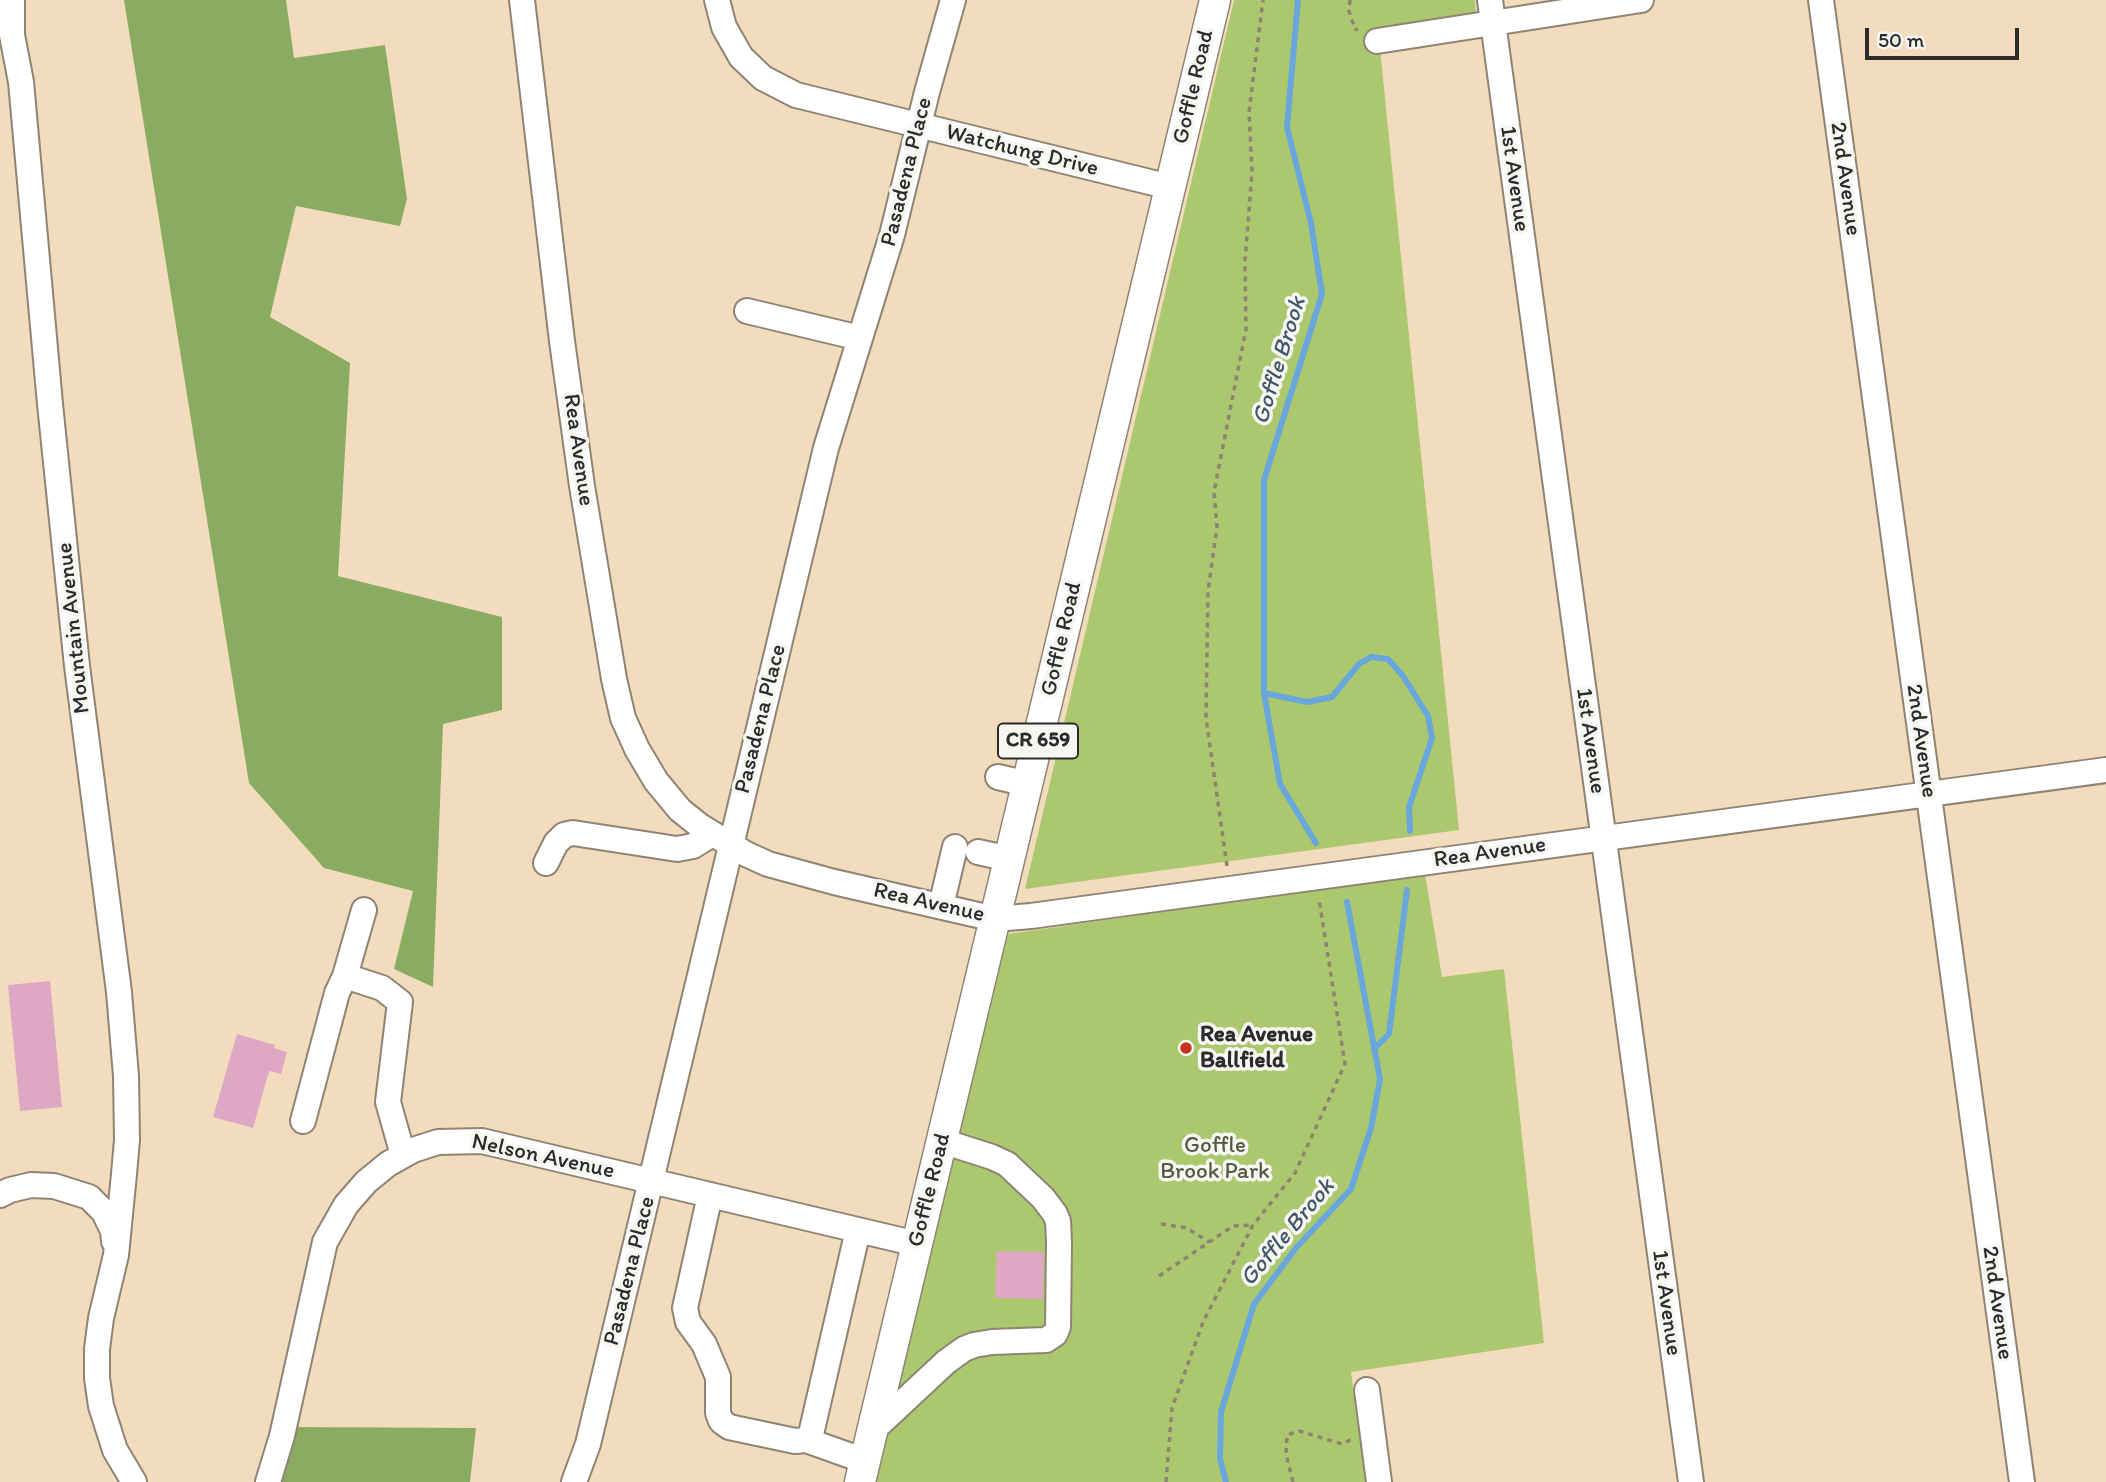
<!DOCTYPE html>
<style>
body{margin:0}
#map{position:relative;width:2106px;height:1482px;overflow:hidden;background:#f3dcbd;font-family:Itim,sans-serif}
canvas{display:block}
.scale{position:absolute;left:1865px;top:28px;width:154px;height:32px;box-sizing:border-box;border:4px solid #2b2b2b;border-top:0;padding-left:9px;font-size:21px;line-height:24px;white-space:nowrap;color:#2b2b2b;-webkit-text-stroke:5px #f6f6f2;paint-order:stroke}
</style>
<div id="map">
<canvas width="2106" height="1482"></canvas>
<div class="scale">50 m</div>
</div>
<script>
const g = document.querySelector('canvas').getContext('2d');
g.lineJoin = 'round';
function paint(path, color) { g.fillStyle = color; g.fill(path, 'evenodd'); }
const poly = rows => new Path2D(rows.map(r => 'M' + r).join(''));
function stroke(path, color, width, dash) { g.strokeStyle = color; g.lineWidth = width; g.lineCap = dash ? 'butt' : 'round'; g.setLineDash(dash || []); g.stroke(path); }
function label(font, color, halo, rows, align = 'center') {
  g.font = font + ' Itim,sans-serif'; g.lineWidth = 7; g.setLineDash([]); g.textBaseline = 'middle'; g.strokeStyle = halo; g.fillStyle = color; for (const [text, x, y, turn = 0] of rows) {
    g.save(); g.translate(x, y); g.rotate((+turn || 0) * Math.PI / 180); g.textAlign = isNaN(turn) ? turn : align; if (halo) g.strokeText(text, 0, 0); g.fillText(text, 0, 0); g.restore();
  }
}
paint(poly([
 [1234,0,1475,0,1476,14,1378,29,1459,830,1025,889],
 [1425,874,1442,977,1504,969,1544,1343,1351,1372,1366,1482,875,1482,1008,934]
]), '#acc86e');
paint(poly([
 [124,0,286,0,294,58,385,45,407,199,400,226,296,206,270,317,350,363,338,576,502,617,502,710,443,724,433,987,394,969,413,891,324,868,249,783],
 [291,1427,476,1428,470,1482,264,1482]
]), '#89ac61');
stroke(poly([
 [1298,0,1287,127,1311,223,1322,294,1264,480,1264,693,1280,784,1316,843],
 [1264,693,1307,702,1332,697,1359,664,1371,657,1388,659,1403,676,1428,716,1432,738,1409,807,1410,831],
 [1374,1049,1389,1034,1407,890],
 [1226,1482,1220,1459,1221,1412,1254,1304,1296,1248,1351,1189,1371,1128,1380,1079,1347,902]
]), '#69a6db', 6);
paint(poly([
 [50,981,62,1107,20,1111,8,985],
 [237,1034,275,1045,274,1048,287,1052,281,1074,269,1071,253,1128,213,1117],
 [997,1251,1044,1252,1043,1299,995,1298]
]), '#dea7c4');
const minor = poly([
 [12,0,12,35,21,82,50,404,77,666,119,992,126,1076,127,1140,124,1174,116,1255,101,1318,97,1349,97,1378,101,1406,115,1450,134,1482],
 [522,0,562,341,582,486,614,679,623,718,637,749,656,781,680,810,700,826,746,854,768,864,834,882,995,919,1031,916,2106,770],
 [717,0,724,27,741,57,763,78,796,95,1170,187],
 [1490,0,1691,1482],
 [1821,0,2022,1482],
 [1377,41,1641,0],
 [747,311,860,338],
 [998,777,1028,784],
 [978,852,1010,859],
 [546,863,556,843,564,835,573,833,677,849,693,846,712,834],
 [941,906,955,847],
 [345,976,364,910],
 [303,1121,337,993,345,976,382,988,400,1002,388,1102,403,1155],
 [0,1195,10,1190,31,1185,54,1186,89,1197,104,1212,113,1231,114,1241],
 [710,1195,685,1308,688,1322,704,1344,718,1377,718,1413,721,1421,729,1427,795,1441,806,1440,811,1434,858,1230],
 [1367,1390,1379,1482],
 [872,1431,946,1362,964,1349,974,1345,992,1342,1046,1340,1055,1334,1058,1327,1059,1242,1058,1221,1055,1214,1043,1198,1007,1164,992,1157,942,1141],
 [806,1440,865,1461],
 [268,1482,282,1436,325,1242,346,1205,366,1182,388,1164,413,1150,438,1142,482,1141,917,1244],
 [574,1482,588,1444,826,448,892,235,927,92,953,0]
]);
const major = poly([
 [860,1482,1215,0]
]);
stroke(minor, '#8f8474', 28);
stroke(major, '#8f8474', 33);
stroke(poly([
 [1350,0,1349,11,1355,29,1358,30],
 [1227,866,1206,718,1208,591,1217,527,1214,492,1246,329,1245,261,1252,172,1249,112,1263,0],
 [1161,1224,1187,1228,1209,1242],
 [1159,1276,1233,1226,1253,1225],
 [1166,1482,1172,1408,1203,1322,1253,1225,1295,1173,1345,1064,1319,899],
 [1293,1482,1286,1454,1287,1435,1299,1431,1342,1444,1352,1439]
]), '#8f8474', 3.5, [5, 5]);
stroke(minor, '#fff', 24);
stroke(major, '#fff', 30);
for (const [x, y, r, color] of [
 [1186,1048,7,"#c8321e"]
]) { const dot = new Path2D(); dot.arc(x, y, r, 0, 2 * Math.PI); g.fillStyle = color; g.fill(dot); stroke(dot, '#f6f6f2', 2.5); }
for (const [x, y, w] of [
 [1038,741,80]
]) { const box = new Path2D(); box.roundRect(x - w / 2, y - 17.5, w, 35, 5); g.fillStyle = '#f6f6f2'; g.fill(box); stroke(box, '#2b2b2b', 2); }
label('bold 21px', '#2b2b2b', null, [
 ["CR 659",1038,741]
]);
label('23px', '#2b2b2b', '#f6f6f2', [
 ["Goffle Road",1194,87,-77],
 ["Watchung Drive",1022,151,14],
 ["Pasadena Place",907,172,-76],
 ["1st Avenue",1514,179,82],
 ["2nd Avenue",1845,179,82],
 ["Rea Avenue",578,450,82],
 ["Mountain Avenue",74,628,-96],
 ["Goffle Road",1062,639,-77],
 ["Pasadena Place",761,719,-76],
 ["1st Avenue",1590,741,82],
 ["2nd Avenue",1921,741,82],
 ["Rea Avenue",1490,853,-8],
 ["Rea Avenue",929,903,13],
 ["Nelson Avenue",543,1157,12],
 ["Goffle Road",930,1190,-76],
 ["Pasadena Place",630,1271,-76],
 ["1st Avenue",1666,1303,82],
 ["2nd Avenue",1997,1303,82]
]);
label('bold 23px', '#2b2b2b', '#f6f6f2', [
 ["Rea Avenue",1200,1035],
 ["Ballfield",1200,1061]
], 'left');
label('23px', '#525a3f', '#f6f6f2', [
 ["Goffle",1215,1146],
 ["Brook Park",1215,1172]
]);
label('italic 24px', '#415669', '#f6f6f2', [
 ["Goffle Brook",1280,361,-73],
 ["Goffle Brook",1288,1233,-50]
]);
</script>
